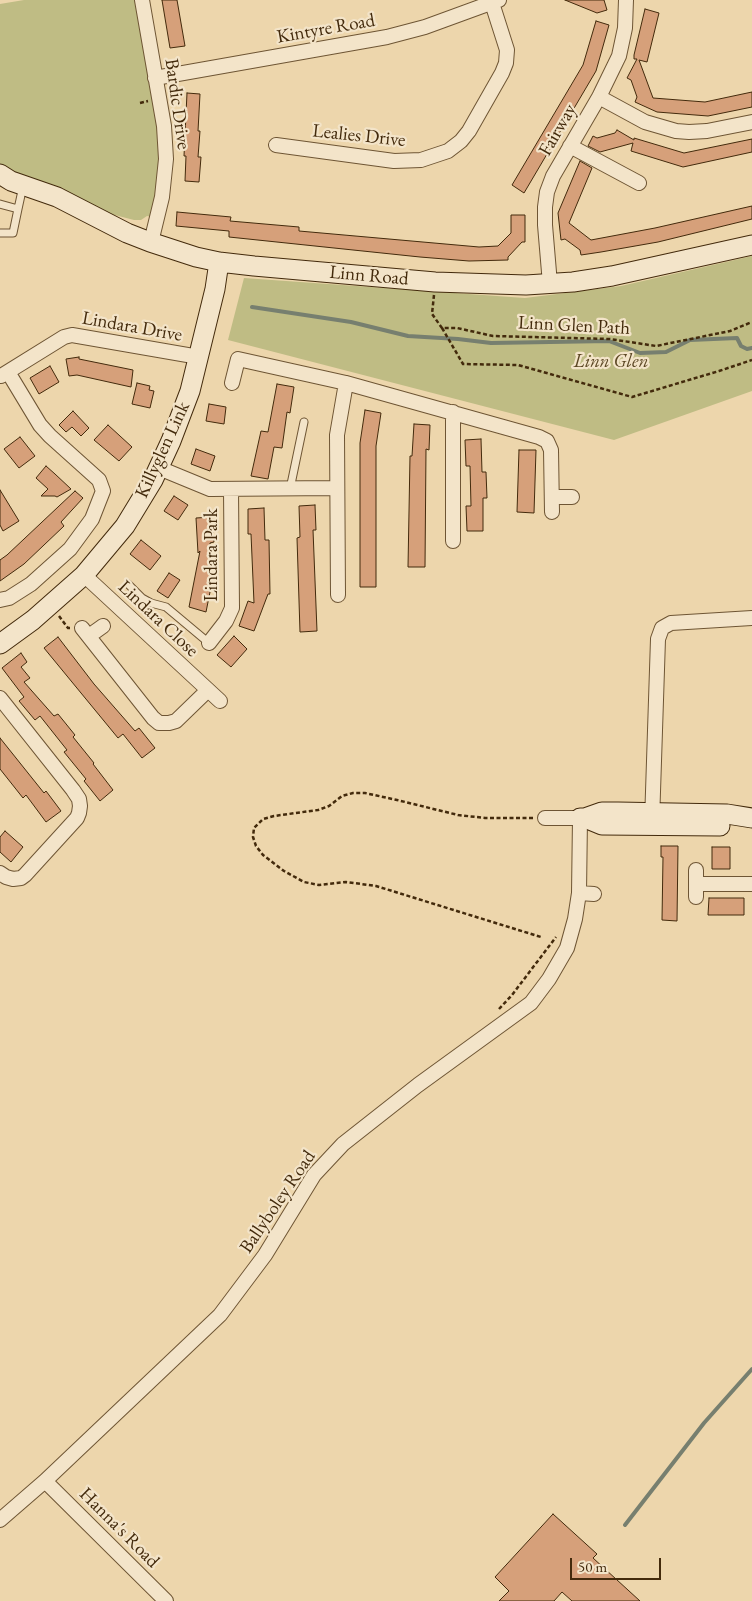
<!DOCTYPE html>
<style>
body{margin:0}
#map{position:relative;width:752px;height:1601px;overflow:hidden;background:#edd6ac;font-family:"EB Garamond",serif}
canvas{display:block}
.scale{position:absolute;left:570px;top:1558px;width:91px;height:22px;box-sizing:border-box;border:2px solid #432a0c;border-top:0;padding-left:6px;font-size:15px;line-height:18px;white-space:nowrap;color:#432a0c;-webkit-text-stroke:4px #f3e4c9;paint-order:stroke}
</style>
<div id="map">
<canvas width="752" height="1601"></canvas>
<div class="scale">50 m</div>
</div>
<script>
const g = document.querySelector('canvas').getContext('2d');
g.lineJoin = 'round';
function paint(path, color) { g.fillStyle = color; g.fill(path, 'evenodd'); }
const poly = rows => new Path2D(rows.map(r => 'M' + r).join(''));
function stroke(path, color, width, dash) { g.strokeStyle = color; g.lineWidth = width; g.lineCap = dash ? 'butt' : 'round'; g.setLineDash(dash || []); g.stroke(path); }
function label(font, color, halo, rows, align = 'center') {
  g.font = font + ' "EB Garamond",serif'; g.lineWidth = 4.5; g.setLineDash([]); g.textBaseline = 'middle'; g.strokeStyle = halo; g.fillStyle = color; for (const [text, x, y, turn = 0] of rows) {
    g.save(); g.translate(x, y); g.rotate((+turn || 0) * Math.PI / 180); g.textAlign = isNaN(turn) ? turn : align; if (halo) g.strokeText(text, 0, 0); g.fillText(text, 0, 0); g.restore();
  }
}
paint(poly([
 [24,0,138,0,160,139,160,179,151,217,147,216,141,220,134,220,103,212,0,166,0,4],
 [752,256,752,391,614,440,228,340,244,278,525,298,621,286]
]), '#bfbc84');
stroke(poly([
 [252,307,351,322,408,336,458,339,491,343,609,341,640,353,666,352,690,340,737,338,741,346,747,349,752,348],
 [625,1525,704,1423,752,1369]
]), '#777f6f', 4);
const building = poly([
 [162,0,177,0,185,46,170,48,162,0],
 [565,0,604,0,607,10,597,13,565,0],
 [645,9,659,13,647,62,639,60,653,98,705,102,752,92,752,107,708,116,657,112,635,102,637,97,631,80,627,78,637,59,634,59,634,55,645,9],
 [596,21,609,25,596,71,524,193,512,185,583,65,596,21],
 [187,93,200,94,198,131,200,131,198,157,201,157,199,182,185,181,186,156,184,156,187,93],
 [617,130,634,140,634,138,684,153,752,139,752,152,683,167,631,151,633,143,600,152,588,146,593,136,597,138,615,133,617,130],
 [580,161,592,168,569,223,591,240,655,228,752,206,752,219,658,242,601,252,581,255,580,250,565,239,561,240,558,213,580,161],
 [177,212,231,217,230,221,299,227,299,231,479,247,498,246,511,233,511,215,525,215,525,242,522,242,508,257,508,260,469,261,420,257,229,237,229,231,176,226,177,212],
 [79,357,79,359,133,370,131,387,77,375,69,376,66,359,79,357],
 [50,366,59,382,39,394,30,378,50,366],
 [137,383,150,386,149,390,154,391,150,408,132,404,137,383],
 [277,384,294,387,290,413,287,412,282,448,274,447,268,479,251,476,261,431,268,432,277,384],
 [209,404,226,407,224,424,206,421,209,404],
 [365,410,381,413,376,446,376,587,360,587,360,443,365,410],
 [73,411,89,428,81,436,72,427,66,432,59,425,73,411],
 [414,424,430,425,429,450,426,449,425,567,408,567,410,456,412,456,414,424],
 [108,425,132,447,119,461,94,440,108,425],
 [20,437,35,456,19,468,4,449,20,437],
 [481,439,482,472,486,472,487,498,483,498,483,531,467,531,466,506,471,506,470,466,466,466,465,440,481,439],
 [196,449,215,456,210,471,191,464,196,449],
 [519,450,536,450,534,513,517,512,519,450],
 [46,466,55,474,71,489,57,497,55,496,41,496,48,489,36,478,46,466],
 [0,490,19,521,3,531,0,525,0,490],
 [75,491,83,498,61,522,64,526,24,564,0,581,0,560,7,555,75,491],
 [174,496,188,505,178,520,164,511,174,496],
 [315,505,316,530,313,530,317,631,300,632,297,538,300,537,299,506,315,505],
 [264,508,265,540,269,540,270,594,268,594,254,631,239,626,248,601,254,603,251,534,248,534,248,509,264,508],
 [212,517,214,542,210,543,210,592,206,612,189,607,200,551,198,553,196,518,212,517],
 [141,540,161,556,150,570,130,554,141,540],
 [169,573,180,580,168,598,157,591,169,573],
 [234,636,247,649,231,667,217,655,234,636],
 [58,637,94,684,135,731,139,728,155,748,142,758,123,734,118,738,44,648,58,637],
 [21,653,27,662,21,667,30,678,24,682,54,716,58,714,75,735,73,737,94,763,93,764,113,790,100,801,84,781,86,779,64,752,67,750,40,716,35,720,19,701,24,697,2,668,21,653],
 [0,738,44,793,46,791,61,811,46,822,26,795,23,798,0,769,0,738],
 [5,831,23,847,11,862,0,852,0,837,5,831],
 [661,846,678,846,677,921,662,920,663,857,661,857,661,846],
 [712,847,730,847,730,869,712,869,712,847],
 [709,898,744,898,744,915,708,915,709,898],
 [553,1514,597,1554,593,1558,640,1601,572,1601,562,1592,554,1601,499,1601,509,1591,495,1577,553,1514]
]);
paint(building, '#d6a07a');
stroke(building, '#432a0c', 1);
const lane = poly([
 [0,204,18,209,23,186],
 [0,233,13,233,18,209],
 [290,489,304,422],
 [128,584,142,598,151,603,166,607,209,643]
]);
const street = poly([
 [142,0,164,126,166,159,162,197,153,234,150,242],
 [155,78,387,37,425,27,499,0],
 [599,97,645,122,676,131,689,132,707,131,752,122],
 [276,145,394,161,421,160,448,151,461,141,469,131,502,73,506,63,507,50,492,3],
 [570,146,639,183],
 [550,284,545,225,545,207,547,192,553,176,599,97,619,56,625,28,626,0],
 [1,376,64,337,72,335,199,357],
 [232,383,238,359,346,383,539,437,547,441,551,450,552,512],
 [453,412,453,541],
 [159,468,210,489,337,488],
 [552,497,572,497],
 [84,575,220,701],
 [338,595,337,435,346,383],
 [0,600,9,598,31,584,70,549,92,519,103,491,99,480,50,436,40,425,8,372],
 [82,628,153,718,159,723,169,723,176,721,208,690],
 [89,636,103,626],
 [209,643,226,621,232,608,231,490],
 [0,698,73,790,79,799,80,806,79,813,77,818,25,875,21,878,13,879,6,877,0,873],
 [652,822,658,639,662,628,671,623,752,618],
 [696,884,752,884],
 [579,893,594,894],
 [696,897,696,870],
 [45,1481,166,1601],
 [0,1520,45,1481,220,1315,265,1255,314,1175,343,1144,418,1085,531,1003,549,979,567,948,575,919,579,893,580,818,545,818]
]);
const secondary = poly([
 [0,174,11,181,57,197,127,233,150,242,196,257,219,262,254,266,435,282,526,285,573,282,612,276,752,245],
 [0,644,33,620,84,575,125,526,153,480,171,441,190,391,215,289,219,262],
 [580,818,585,818,602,812,618,812,727,814,752,818],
 [585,818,602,825,720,826]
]);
stroke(lane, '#6e5534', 9);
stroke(street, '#6e5534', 16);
stroke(secondary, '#432a0c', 21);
stroke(poly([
 [140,103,148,101],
 [434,295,432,314,442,328,457,328,493,336,610,339,656,346,730,331,752,322],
 [442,328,463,364,518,365,632,397,719,371,752,360],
 [59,616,68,628,70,628],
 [533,818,485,818,458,815,397,800,365,793,353,793,342,796,329,806,318,810,274,816,263,819,254,828,253,837,256,846,263,855,284,871,304,882,319,885,346,882,376,886,541,937],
 [499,1009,512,995,556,937]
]), '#432a0c', 2.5, [4, 2.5]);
stroke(lane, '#f3e4c9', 7);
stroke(street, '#f3e4c9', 14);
stroke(secondary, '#f3e4c9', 19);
label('19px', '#432a0c', '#f3e4c9', [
 ["Kintyre Road",326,29,-10],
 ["Bardic Drive",177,104,82],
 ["Fairway",558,130,-60],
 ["Lealies Drive",359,136,6],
 ["Linn Road",369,276,5],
 ["Linn Glen Path",574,326,3],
 ["Lindara Drive",132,327,10],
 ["Killyglen Link",163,450,-65],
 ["Lindara Park",212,555,-90],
 ["Lindara Close",158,619,43],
 ["Ballyboley Road",278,1202,-56],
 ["Hanna's Road",119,1528,45]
]);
label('italic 19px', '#5c4724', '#f3e4c9', [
 ["Linn Glen",611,362]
]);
</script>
